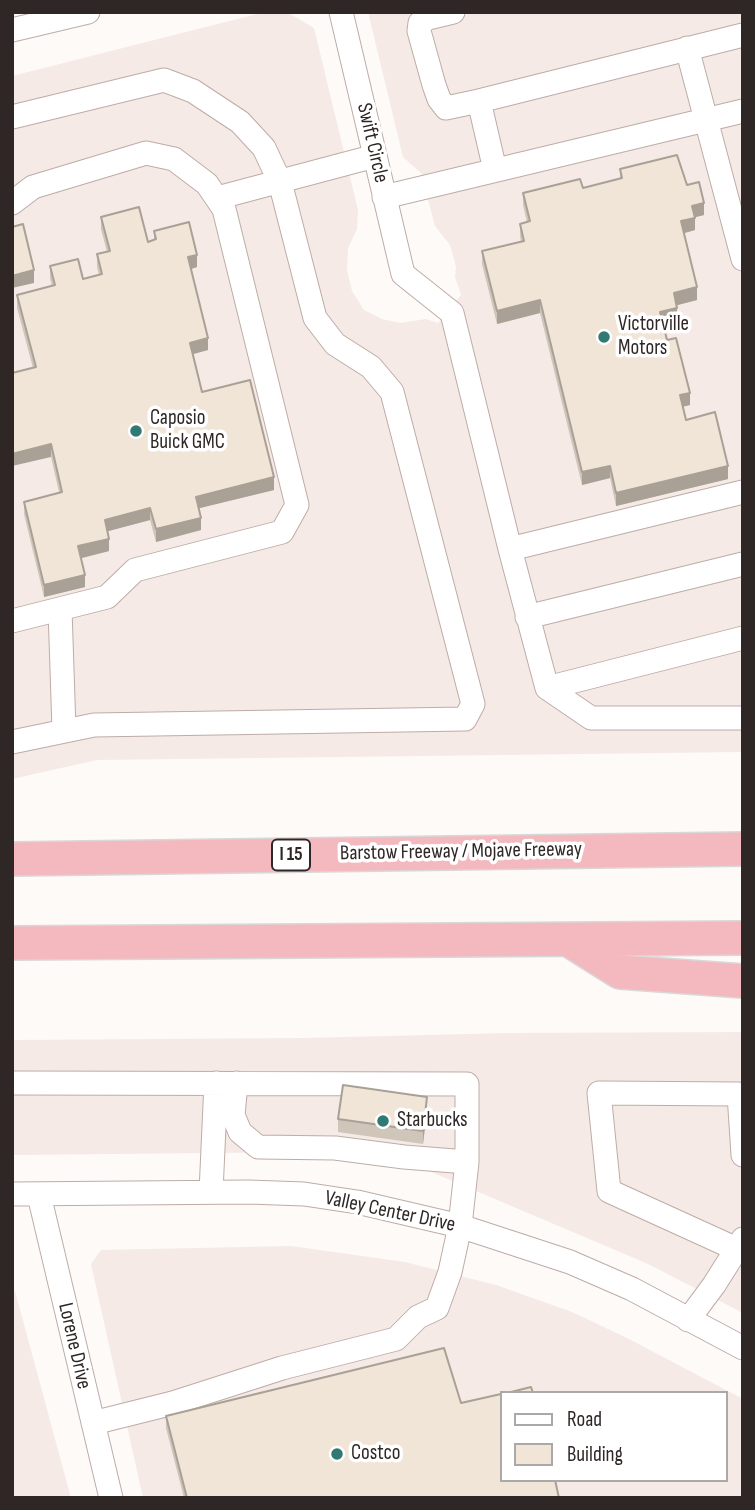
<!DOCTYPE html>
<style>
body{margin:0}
#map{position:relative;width:755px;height:1510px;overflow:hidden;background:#fefaf8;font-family:"Sofia Sans Condensed",sans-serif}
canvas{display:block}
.frame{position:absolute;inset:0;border:14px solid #2e2725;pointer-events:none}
.legend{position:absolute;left:500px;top:1391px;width:228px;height:91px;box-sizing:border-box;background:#fff;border:2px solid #aba9a8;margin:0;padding:9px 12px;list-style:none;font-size:21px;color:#2e2725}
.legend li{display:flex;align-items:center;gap:14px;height:35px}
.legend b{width:35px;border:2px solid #aba9a8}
</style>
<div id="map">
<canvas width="755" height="1510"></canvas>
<div class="frame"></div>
<ul class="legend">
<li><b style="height:9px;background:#fff"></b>Road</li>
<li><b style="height:19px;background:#f1e5d7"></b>Building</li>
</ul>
</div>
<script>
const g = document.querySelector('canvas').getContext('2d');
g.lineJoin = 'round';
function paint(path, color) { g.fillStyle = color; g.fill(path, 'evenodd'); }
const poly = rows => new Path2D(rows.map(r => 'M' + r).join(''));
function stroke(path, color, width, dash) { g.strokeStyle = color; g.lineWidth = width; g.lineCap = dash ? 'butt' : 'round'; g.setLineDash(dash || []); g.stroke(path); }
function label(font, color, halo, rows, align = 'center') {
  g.font = font + ' "Sofia Sans Condensed",sans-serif'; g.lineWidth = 7; g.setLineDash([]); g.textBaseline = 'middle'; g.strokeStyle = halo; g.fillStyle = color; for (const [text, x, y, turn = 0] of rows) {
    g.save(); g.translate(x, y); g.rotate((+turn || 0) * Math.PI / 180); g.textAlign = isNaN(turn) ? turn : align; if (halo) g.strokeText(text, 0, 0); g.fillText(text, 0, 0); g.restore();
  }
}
paint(poly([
 [265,12,287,12,314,28,358,210,357,229,348,248,347,270,352,291,364,310,382,319,400,323,426,319,438,323,461,295,455,277,456,267,450,245,435,226,421,173,403,157,368,12,743,12,743,752,97,760,12,779,12,76],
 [743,1032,743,1313,648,1264,429,1171,310,1152,12,1155,12,1040,305,1038,509,1033],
 [291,1246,405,1262,496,1285,572,1312,627,1338,743,1399,743,1498,143,1498,91,1264,101,1250],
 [501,1393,725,1393,725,1480,501,1480],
 [12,1290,15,1291,71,1498,12,1498]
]), '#f5eae6');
const minor = poly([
 [341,12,403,274,452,313,510,549,743,492],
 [453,12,428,18,420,23,419,31,434,85,439,99,446,108,479,101,495,170],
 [12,30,88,12],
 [687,48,743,259],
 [479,101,743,35],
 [12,117,164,80,193,91,240,122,264,148,280,182,315,318,335,344,371,367,392,392,473,704,465,719,94,725,12,742],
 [384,197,743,111],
 [217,198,375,156],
 [12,203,33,187,146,153,174,159,207,184,224,209,297,505,282,532,135,570,107,597,12,621],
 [510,549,547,688,591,718,743,718],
 [60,609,64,730],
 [527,617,743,564],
 [547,688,743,638],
 [12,1083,467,1084,467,1162,460,1226,450,1272,437,1308,418,1317,396,1339,282,1368,173,1403,93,1423],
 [236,1083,233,1115,240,1132,258,1147,335,1148,404,1157,467,1162],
 [743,1155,739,1094,599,1093,609,1191,743,1252],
 [211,1192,216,1083],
 [12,1194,249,1192,304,1194,357,1202,460,1226,570,1262,632,1289,743,1348],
 [39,1195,111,1498],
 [688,1320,714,1285,743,1239]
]);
const highway = poly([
 [12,859,743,849],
 [569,940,620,972,743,981],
 [12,943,743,938]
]);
stroke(minor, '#beaca6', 25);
stroke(highway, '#d9d8d8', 36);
stroke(minor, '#fff', 23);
stroke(highway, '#f3b9bf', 33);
paint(poly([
 [620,169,687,185,704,215,695,217,695,230,684,233,697,300,677,305,677,320,662,324,667,340,690,405,683,407,686,420,728,479,616,506,610,478,582,485,540,313,497,324,482,264,482,251,521,242,520,236,520,224,527,222,523,205,523,193,583,188,620,179],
 [101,217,148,242,154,240,154,231,197,267,191,269,208,350,192,354,202,392,274,490,199,508,201,530,156,542,150,520,108,531,109,551,81,558,85,587,44,597,24,514,24,502,59,492,51,457,33,368,17,308,17,295,52,286,50,278,50,266,83,279,99,275,97,267,97,254,107,252,101,229],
 [427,1110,423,1144,338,1132,338,1119],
 [461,1403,559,1498,184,1498,166,1428,166,1416]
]), '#cfc5b9');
paint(poly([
 [704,203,704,215,692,218,692,206],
 [695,218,695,230,681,234,681,221],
 [197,255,197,267,188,270,188,257],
 [34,270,34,283,12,288,12,276],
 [697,287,697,300,674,306,674,293],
 [540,300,540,313,497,324,497,311],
 [677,308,677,320,660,324,660,312],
 [208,338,208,350,190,355,190,343],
 [690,393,690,405,680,407,680,395],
 [51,444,51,457,12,466,12,454],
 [610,466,610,478,582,485,582,472],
 [728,466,728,479,616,506,616,493],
 [274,477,274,490,196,509,196,497],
 [150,508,150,520,105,532,105,520],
 [201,518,201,530,156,542,156,529],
 [109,539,109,551,78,559,78,546],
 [85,575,85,587,44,597,44,585],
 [427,1097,427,1110,423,1144,423,1131]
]), '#a9a096');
const building = poly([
 [677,155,687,185,699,182,704,203,692,206,695,218,681,221,697,287,674,293,677,308,660,312,667,340,676,338,690,393,680,395,686,420,715,412,728,466,616,493,610,466,582,472,540,300,497,311,482,251,524,241,520,224,530,221,523,193,580,179,583,188,622,178,620,169,677,155],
 [139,207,148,242,156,239,154,231,189,222,197,255,188,257,208,338,190,343,202,392,250,380,274,477,196,497,201,518,156,529,150,508,105,520,109,539,78,546,85,575,44,585,24,502,62,492,51,444,12,454,12,373,36,367,17,295,55,285,50,266,78,259,83,279,102,274,97,254,110,251,101,217,139,207],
 [23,224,34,270,12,276,12,227,23,224],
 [343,1085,427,1097,423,1131,338,1119,343,1085],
 [444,1348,461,1403,501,1394,501,1480,555,1480,559,1498,187,1498,166,1416,444,1348],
 [531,1387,533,1393,507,1393,531,1387]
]);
paint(building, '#f1e5d7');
stroke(building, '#a9a096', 2);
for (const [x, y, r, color] of [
 [604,337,7,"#317973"],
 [136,431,7,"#317973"],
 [383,1121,7,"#317973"],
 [337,1454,7,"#317973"]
]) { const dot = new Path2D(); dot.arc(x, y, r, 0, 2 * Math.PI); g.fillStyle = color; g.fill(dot); stroke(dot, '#fff', 2.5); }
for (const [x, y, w] of [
 [291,855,38]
]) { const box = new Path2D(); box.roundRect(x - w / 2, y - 15.5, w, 31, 5); g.fillStyle = '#fff'; g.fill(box); stroke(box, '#2e2725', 2); }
label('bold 19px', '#2e2725', null, [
 ["I 15",291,855]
]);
label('21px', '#2e2725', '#fff', [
 ["Swift Circle",372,143,77],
 ["Barstow Freeway / Mojave Freeway",461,852,-1],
 ["Valley Center Drive",390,1212,12],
 ["Lorene Drive",74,1346,77]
]);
label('21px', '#2e2725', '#fff', [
 ["Victorville",618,325],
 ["Motors",618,349],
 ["Caposio",150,419],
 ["Buick GMC",150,443],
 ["Starbucks",397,1121],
 ["Costco",351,1454]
], 'left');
</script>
